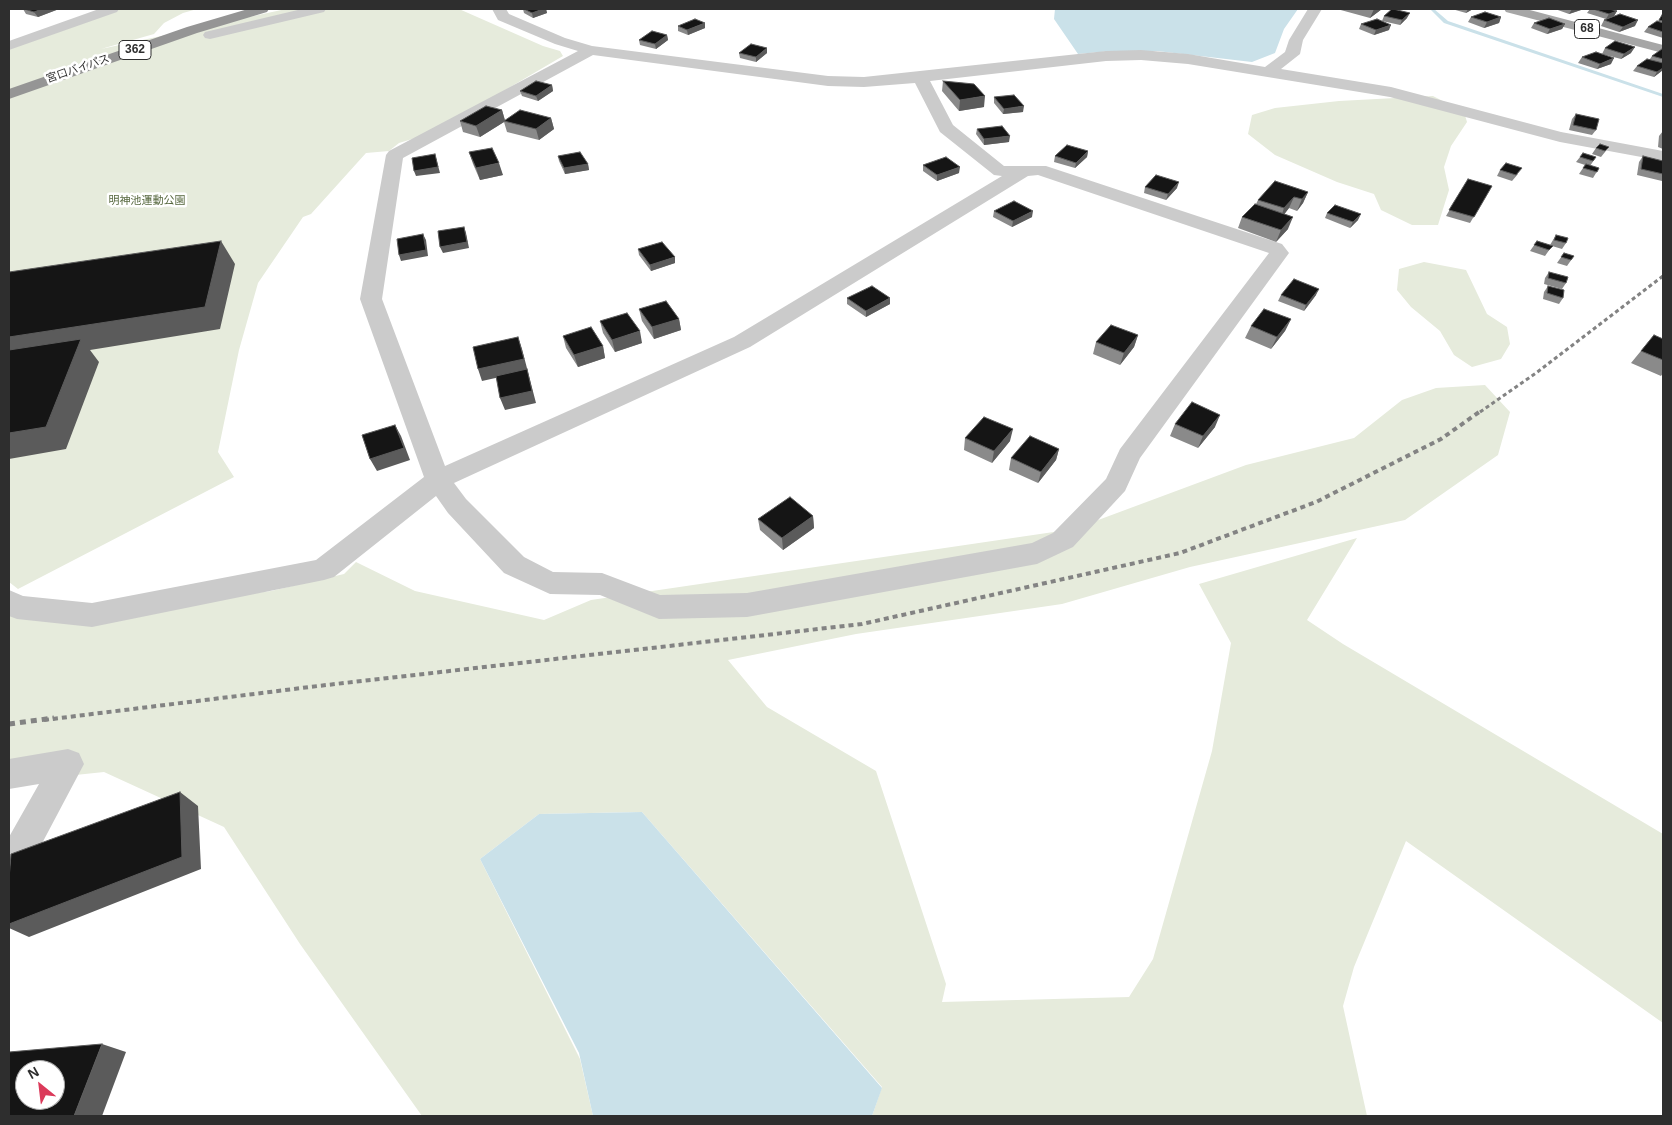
<!DOCTYPE html>
<meta charset="utf-8">
<style>
body{margin:0}
#map{position:relative;width:1672px;height:1125px;overflow:hidden;background:#fff;font-family:Arial,sans-serif}
canvas{display:block}
.frame{position:absolute;inset:0;border:10px solid #2e2e2e;pointer-events:none}
.north{position:absolute;left:15px;top:1060px;width:50px;height:50px;box-sizing:border-box;background:#fff;border:1px solid #ababab;border-radius:50%;rotate:331deg;font-size:14px;font-weight:700;line-height:20px;text-align:center;color:#2e2e2e}
.north::after{content:'';display:block;margin:auto;width:18px;height:22px;background:#db3a5a;clip-path:polygon(50% 0,100% 100%,50% 72%,0 100%)}
</style>
<div id="map">
<canvas width="1672" height="1125"></canvas>
<div class="frame"></div>
<div class="north">N</div>
</div>
<script>
const g = document.querySelector('canvas').getContext('2d');
g.lineJoin = 'round';
function paint(path, color) { g.fillStyle = color; g.fill(path, 'evenodd'); }
const poly = rows => new Path2D(rows.map(r => 'M' + r).join(''));
function stroke(path, color, width, dash) { g.strokeStyle = color; g.lineWidth = width; g.lineCap = dash ? 'butt' : 'round'; g.setLineDash(dash || []); g.stroke(path); }
function label(font, color, halo, rows, align = 'center') {
  g.font = font + ' Arial,"Noto Sans JP",sans-serif'; g.lineWidth = 5; g.setLineDash([]); g.textBaseline = 'middle'; g.strokeStyle = halo; g.fillStyle = color; for (const [text, x, y, turn = 0] of rows) {
    g.save(); g.translate(x, y); g.rotate((+turn || 0) * Math.PI / 180); g.textAlign = isNaN(turn) ? turn : align; if (halo) g.strokeText(text, 0, 0); g.fillText(text, 0, 0); g.restore();
  }
}
paint(poly([
 [119,9,197,9,183,13,164,23,154,34,101,49,286,9,459,9,543,46,560,51,563,56,432,133,399,143,389,151,366,153,311,214,303,217,258,283,239,350,218,452,234,477,18,589,9,582,9,48],
 [1433,96,1464,112,1467,122,1451,146,1444,167,1449,190,1438,225,1412,225,1381,210,1374,194,1337,182,1275,155,1248,134,1252,115,1275,108,1339,101],
 [1424,262,1466,270,1487,314,1507,327,1510,344,1501,359,1472,367,1454,355,1440,331,1411,307,1397,290,1399,269],
 [1485,385,1510,412,1498,455,1405,520,1190,567,1062,604,856,634,728,660,767,707,876,771,946,984,942,1002,1129,997,1153,959,1212,751,1231,643,1199,584,1357,538,1307,620,1343,644,1663,834,1663,1023,1406,841,1354,967,1343,1006,1367,1116,872,1116,882,1087,642,812,539,814,480,859,580,1059,593,1116,422,1116,300,944,224,827,104,772,9,782,9,609,92,615,271,591,344,574,356,562,415,591,544,620,591,600,1074,529,1246,465,1354,438,1402,400,1436,388]
]), '#e6ebdc');
paint(poly([
 [1055,9,1298,9,1284,29,1275,53,1252,62,1157,51,1111,51,1078,54,1054,19],
 [642,812,882,1088,872,1116,593,1116,579,1053,480,859,539,814]
]), '#cae1e9');
paint(poly([
 [1430,9,1434,9,1448,21,1663,94,1663,97,1444,23,1430,9]
]), '#cae1e9');
paint(poly([
 [99,9,119,9,117,12,9,50,9,41,99,9],
 [302,9,326,9,324,12,210,39,205,38,203,35,205,32,302,9],
 [492,9,506,9,509,14,565,38,592,46,828,76,864,77,1106,51,1141,50,1188,54,1265,67,1285,52,1289,40,1308,9,1322,9,1303,40,1300,54,1281,69,1391,87,1561,132,1663,151,1663,161,1560,142,1390,97,1188,64,1141,60,1106,61,930,81,953,125,1004,166,1046,166,1282,244,1289,253,1140,458,1125,491,1073,547,1037,564,747,617,659,619,600,595,550,594,504,573,448,513,436,496,334,577,324,580,92,627,17,619,9,616,9,590,23,596,92,603,316,560,424,477,360,299,386,155,389,151,578,51,555,44,498,20,492,9],
 [593,55,828,86,864,87,915,83,940,132,994,175,1002,176,734,337,445,466,382,299,403,158,593,55],
 [1038,175,1269,253,1120,449,1106,479,1053,533,1032,543,747,593,660,595,602,573,553,572,524,557,466,499,454,483,750,347,1028,176,1038,175],
 [68,749,79,753,84,764,21,883,9,888,9,837,39,784,9,789,9,759,68,749]
]), '#cbcbcb');
paint(poly([
 [1504,9,1526,9,1663,45,1663,53,1506,12,1504,9]
]), '#a6a6a6');
paint(poly([
 [248,9,269,9,267,12,197,33,9,99,9,89,187,27,248,9]
]), '#959595');
stroke(poly([
 [1480,412,1536,373,1663,276]
]), '#838383', 3, [4, 3]);
stroke(poly([
 [44,720,318,686,862,624,1180,553,1316,502,1441,439,1482,410]
]), '#838383', 4, [5, 4]);
stroke(poly([
 [9,724,54,718]
]), '#838383', 5, [6, 5]);
paint(poly([
 [23,9,59,9,38,17,26,14],
 [523,9,546,9,547,13,533,18,524,13],
 [1337,9,1382,9,1370,18],
 [1452,9,1473,9,1466,13],
 [1555,9,1584,9,1569,14],
 [1590,9,1609,9,1617,11,1614,16,1606,19,1587,13],
 [1662,15,1663,16,1663,38,1644,32,1648,27,1658,21],
 [1384,16,1407,18,1400,25,1382,21],
 [1471,17,1501,17,1499,23,1484,28,1468,22],
 [1604,20,1635,26,1619,32,1601,26],
 [1534,23,1565,24,1562,29,1547,34,1531,28],
 [1361,24,1389,30,1374,35,1359,29],
 [678,26,705,28,688,35,678,31],
 [667,35,668,40,656,49,640,45,639,40],
 [1605,48,1631,53,1621,59,1602,54],
 [1663,49,1663,70,1654,77,1633,71,1637,66,1650,59,1652,56],
 [739,53,767,53,756,62,740,58],
 [1582,57,1611,64,1597,69,1578,63],
 [943,81,984,107,959,111,942,91],
 [552,85,553,91,538,101,522,96,520,91],
 [994,97,1023,112,1003,114,994,103],
 [502,110,505,120,551,118,554,129,539,140,507,132,504,122,480,137,463,132,460,121],
 [1576,114,1596,130,1592,135,1569,130,1572,119],
 [977,129,1009,142,984,145,976,134],
 [1663,131,1663,149,1658,147,1659,136],
 [1609,147,1601,157,1592,154,1596,148],
 [1088,151,1087,157,1075,168,1054,162,1055,156],
 [469,152,503,175,480,180,473,164],
 [558,156,588,164,589,170,565,174,559,161],
 [1643,156,1663,174,1663,179,1662,181,1637,175,1639,162],
 [1580,157,1596,157,1590,166,1599,168,1593,178,1579,174,1585,165,1576,162],
 [923,165,959,173,937,181,923,171],
 [1500,170,1518,174,1512,181,1497,176],
 [1468,179,1492,186,1470,223,1446,216],
 [1145,187,1177,188,1166,200,1144,193],
 [1308,192,1303,203,1297,211,1289,208,1284,214,1288,229,1276,242,1238,228,1242,217,1256,204,1258,200],
 [994,211,1032,217,1012,227,993,217],
 [1327,213,1358,220,1350,228,1325,218],
 [1556,235,1566,243,1562,249,1552,246,1545,256,1530,251,1537,241,1550,245],
 [638,249,675,263,651,271,639,255],
 [1564,253,1574,256,1567,266,1557,263],
 [1549,272,1566,283,1562,289,1544,284,1545,278],
 [1548,286,1563,298,1559,304,1543,299,1544,292],
 [1281,295,1316,295,1304,311,1278,301],
 [847,298,890,304,866,317,847,304],
 [639,309,679,319,681,330,654,339,642,321],
 [1291,319,1285,331,1271,349,1245,338,1251,326],
 [600,321,642,343,615,352,603,333],
 [1138,335,1134,347,1120,365,1093,354,1096,342],
 [1654,335,1663,339,1663,373,1661,376,1631,363],
 [563,336,603,346,605,358,578,367,566,348],
 [1175,424,1215,427,1198,448,1170,436],
 [965,438,1010,441,992,463,964,450],
 [1059,449,1056,460,1038,483,1009,470,1011,458],
 [813,516,814,528,783,550,760,530,758,519]
]), '#8a8a8a');
paint(poly([
 [42,9,59,9,38,17,34,12],
 [543,9,546,9,547,13,533,18,532,13],
 [1374,9,1382,9,1370,18],
 [1468,9,1473,9,1466,13],
 [1572,9,1584,9,1569,14],
 [1617,11,1614,16,1606,19,1609,14],
 [1410,13,1407,18,1400,25,1402,20],
 [1501,17,1499,23,1484,28,1487,22],
 [1638,20,1635,26,1619,32,1623,27],
 [705,23,705,28,688,35,687,30],
 [1565,24,1562,29,1547,34,1550,29],
 [1391,25,1389,30,1374,35,1376,30],
 [667,35,668,40,656,49,655,44],
 [1635,47,1631,53,1621,59,1624,54],
 [767,48,767,53,756,62,756,57],
 [1614,58,1611,64,1597,69,1600,64],
 [1663,68,1663,70,1654,77,1657,72],
 [552,85,553,91,538,101,536,96],
 [985,96,984,107,959,111,960,100],
 [1024,106,1023,112,1003,114,1004,109],
 [502,110,505,121,504,121,504,122,480,137,476,126],
 [551,118,554,129,539,140,536,129],
 [1010,136,1009,142,984,145,984,139],
 [1088,151,1087,157,1075,168,1076,163],
 [435,154,440,173,416,176,414,171],
 [499,163,503,175,480,180,476,168],
 [588,164,589,170,565,174,564,168],
 [960,167,959,173,937,181,937,175],
 [1179,182,1177,188,1166,200,1168,194],
 [1308,192,1303,203,1297,211,1302,199],
 [1294,197,1289,208,1280,220,1284,208],
 [1033,211,1032,217,1012,227,1013,221],
 [1361,214,1358,220,1350,228,1353,222],
 [1293,217,1288,229,1276,242,1281,230],
 [464,227,466,233,469,248,443,253,440,247],
 [423,234,426,240,428,256,401,261,399,255],
 [221,241,235,264,220,329,90,350,99,362,66,449,9,459,9,337],
 [675,257,675,263,651,271,650,265],
 [1319,289,1316,295,1304,311,1306,305],
 [890,298,890,304,866,317,866,311],
 [679,319,681,330,654,339,652,327],
 [1291,319,1285,331,1271,349,1277,337],
 [640,331,642,343,615,352,612,340],
 [1138,335,1134,347,1120,365,1124,353],
 [518,337,522,349,536,403,505,410,500,398,527,371,482,381,478,369],
 [603,346,605,358,578,367,574,355],
 [1220,415,1215,427,1198,448,1203,436],
 [395,425,401,436,410,460,377,471,370,459],
 [1013,429,1010,441,992,463,994,451],
 [1059,449,1056,460,1038,483,1041,472],
 [813,516,814,528,783,550,782,538],
 [180,792,198,806,201,869,29,937,9,928,9,924],
 [102,1044,126,1052,102,1116,74,1116]
]), '#5b5b5b');
const building = poly([
 [24,9,42,9,34,12,24,9],
 [524,9,543,9,532,13,524,9],
 [1392,9,1393,9,1410,13,1402,20,1384,16,1392,9],
 [1593,9,1609,9,1617,11,1609,14,1593,9],
 [1485,12,1501,17,1487,22,1471,17,1485,12],
 [1620,14,1638,20,1623,27,1604,20,1620,14],
 [1662,15,1663,16,1663,21,1659,20,1662,15],
 [1549,18,1565,24,1550,29,1534,23,1549,18],
 [695,19,705,23,687,30,678,26,695,19],
 [1377,19,1391,25,1376,30,1361,24,1377,19],
 [1657,21,1663,23,1663,32,1648,27,1657,21],
 [652,31,667,35,655,44,639,40,652,31],
 [1615,41,1635,47,1624,54,1605,48,1615,41],
 [751,44,767,48,756,57,739,53,751,44],
 [1662,49,1663,49,1663,59,1652,56,1662,49],
 [1596,52,1614,58,1600,64,1582,57,1596,52],
 [1647,59,1663,63,1663,68,1657,72,1637,66,1647,59],
 [536,81,552,85,536,96,520,91,536,81],
 [943,81,974,84,985,96,960,100,943,81],
 [1014,95,1024,106,1004,109,994,97,1014,95],
 [486,106,502,110,476,126,460,121,486,106],
 [520,110,551,118,536,129,504,121,520,110],
 [1576,114,1599,119,1596,130,1573,125,1576,114],
 [1002,126,1010,136,984,139,977,129,1002,126],
 [1600,144,1609,147,1605,151,1596,148,1600,144],
 [1067,145,1088,151,1076,163,1055,156,1067,145],
 [492,148,499,163,476,168,469,152,492,148],
 [580,152,588,164,564,168,558,156,580,152],
 [1583,153,1596,157,1593,161,1580,157,1583,153],
 [435,154,438,167,414,171,412,158,435,154],
 [1643,156,1663,161,1663,174,1641,169,1643,156],
 [946,157,960,167,937,175,923,165,946,157],
 [1506,163,1522,168,1516,175,1500,170,1506,163],
 [1586,164,1599,168,1597,172,1583,168,1586,164],
 [1156,175,1179,182,1168,194,1145,187,1156,175],
 [1468,179,1492,186,1474,217,1449,210,1468,179],
 [1275,181,1308,192,1302,199,1294,197,1284,208,1258,200,1275,181],
 [1014,201,1033,211,1013,221,994,211,1014,201],
 [1255,204,1293,217,1281,230,1242,217,1255,204],
 [1335,205,1361,214,1353,222,1327,213,1335,205],
 [464,227,467,242,440,247,438,231,464,227],
 [423,234,426,250,399,255,397,239,423,234],
 [1556,235,1568,238,1566,243,1554,240,1556,235],
 [221,241,205,307,9,337,9,272,221,241],
 [1537,241,1553,246,1549,250,1534,245,1537,241],
 [662,242,675,257,650,265,638,249,662,242],
 [1564,253,1574,256,1571,260,1561,257,1564,253],
 [1549,272,1568,277,1566,283,1548,278,1549,272],
 [1294,279,1319,289,1306,305,1281,295,1294,279],
 [872,286,890,298,866,311,847,298,872,286],
 [1548,286,1564,290,1563,298,1547,293,1548,286],
 [666,301,679,319,652,327,639,309,666,301],
 [1264,309,1291,319,1277,337,1251,326,1264,309],
 [627,313,640,331,612,340,600,321,627,313],
 [1111,325,1138,335,1124,353,1096,342,1111,325],
 [591,327,603,346,574,355,563,336,591,327],
 [1654,335,1663,339,1663,360,1641,351,1654,335],
 [518,337,524,359,478,369,473,347,518,337],
 [81,339,46,427,9,433,9,350,81,339],
 [527,369,532,391,500,398,496,376,527,369],
 [1192,402,1220,415,1203,436,1175,424,1192,402],
 [984,417,1013,429,994,451,965,438,984,417],
 [395,425,404,448,370,459,362,435,395,425],
 [1030,436,1059,449,1041,472,1011,458,1030,436],
 [790,497,813,516,782,538,758,519,790,497],
 [180,792,182,857,9,924,9,879,11,854,180,792],
 [102,1044,74,1116,9,1116,9,1052,102,1044],
 [25,1070,55,1070,55,1100,25,1100,25,1070]
]);
paint(building, '#151515');
stroke(building, '#5b5b5b', 1);
label('11px', '#2e2e2e', '#fff', [
 ["宮口バイパス",78,69,-19]
]);
label('11px', '#56673e', '#fff', [
 ["明神池運動公園",147,201]
]);
for (const [x, y, w] of [
 [1587,29,25],
 [135,50,32]
]) { const box = new Path2D(); box.roundRect(x - w / 2, y - 9.5, w, 19, 4); g.fillStyle = '#fff'; g.fill(box); stroke(box, '#2e2e2e', 1); }
label('bold 12px', '#2e2e2e', null, [
 ["68",1587,29],
 ["362",135,50]
]);
</script>
